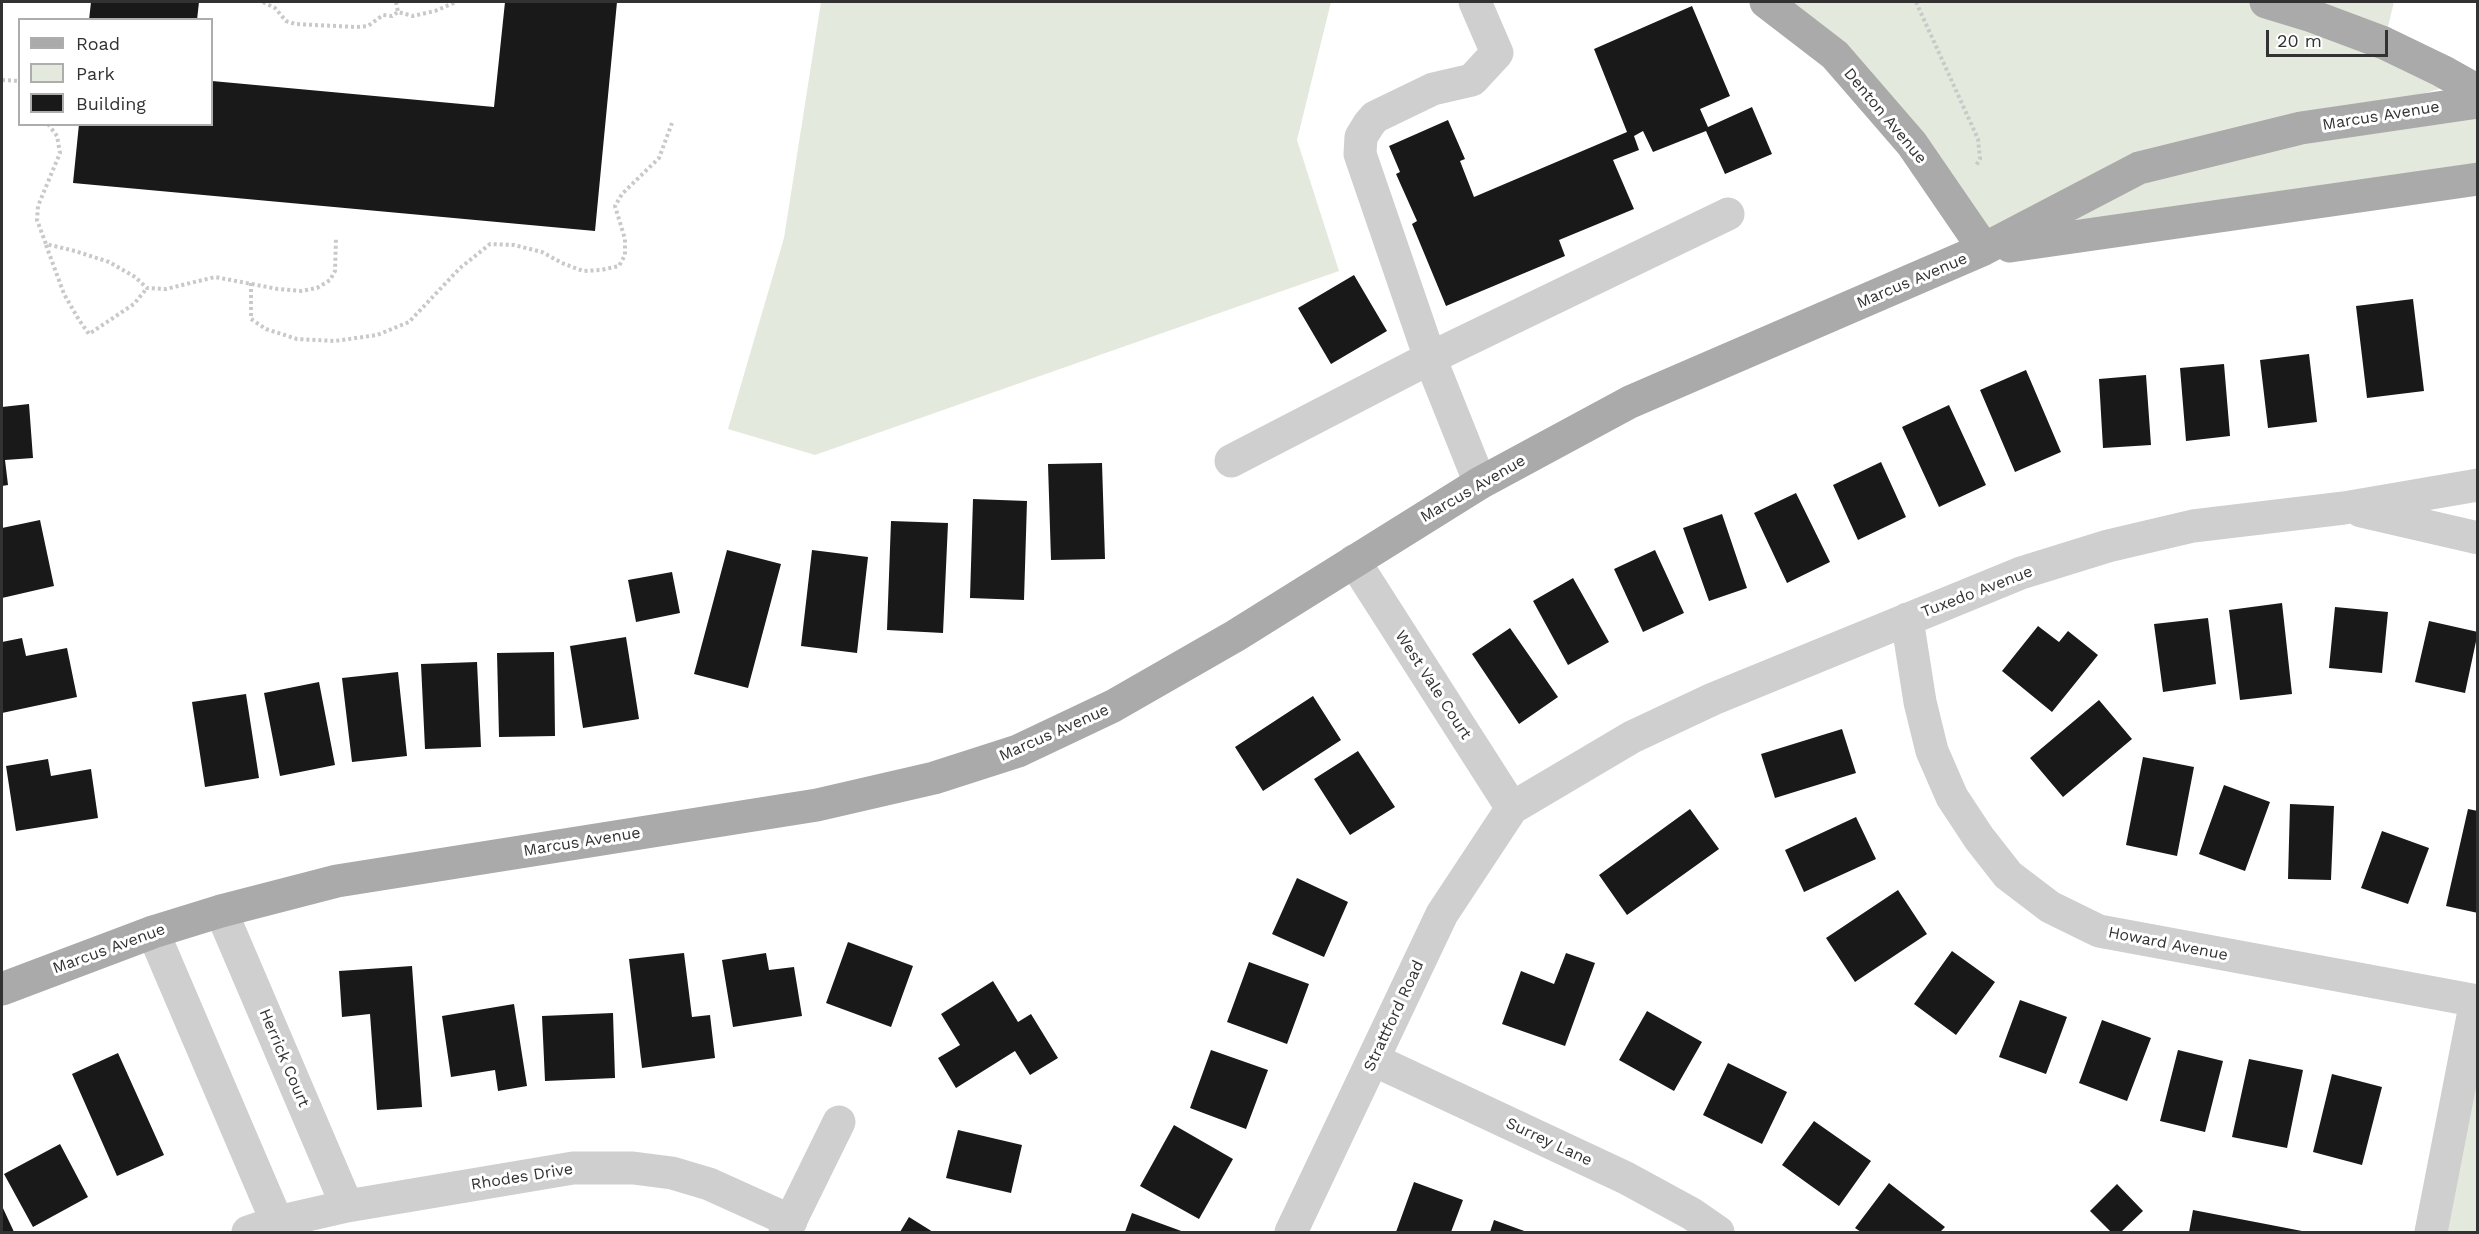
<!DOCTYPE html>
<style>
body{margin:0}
#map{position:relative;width:2479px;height:1234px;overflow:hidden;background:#fff;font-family:"Work Sans",sans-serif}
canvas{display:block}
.frame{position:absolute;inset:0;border:3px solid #323232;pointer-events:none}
.legend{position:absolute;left:18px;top:18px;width:195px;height:108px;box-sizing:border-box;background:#fff;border:2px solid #adadad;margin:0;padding:8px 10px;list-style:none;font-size:18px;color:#323232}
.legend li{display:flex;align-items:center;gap:12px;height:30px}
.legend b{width:30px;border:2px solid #adadad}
.scale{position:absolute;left:2266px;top:30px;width:122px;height:27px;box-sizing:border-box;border:3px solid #323232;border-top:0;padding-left:8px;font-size:18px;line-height:21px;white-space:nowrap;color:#323232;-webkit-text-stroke:4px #fff;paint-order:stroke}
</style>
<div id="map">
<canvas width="2479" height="1234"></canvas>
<div class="frame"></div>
<ul class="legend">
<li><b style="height:8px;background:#aaa"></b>Road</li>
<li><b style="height:16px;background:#e3e9dc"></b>Park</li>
<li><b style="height:16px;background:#191919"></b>Building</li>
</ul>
<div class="scale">20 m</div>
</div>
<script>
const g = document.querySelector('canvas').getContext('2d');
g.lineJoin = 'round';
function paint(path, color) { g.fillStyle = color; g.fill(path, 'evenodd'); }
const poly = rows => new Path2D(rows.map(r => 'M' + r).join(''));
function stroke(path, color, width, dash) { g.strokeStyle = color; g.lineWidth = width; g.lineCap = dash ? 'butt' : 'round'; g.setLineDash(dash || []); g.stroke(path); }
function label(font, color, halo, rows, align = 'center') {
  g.font = font + ' "Work Sans",sans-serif'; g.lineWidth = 6; g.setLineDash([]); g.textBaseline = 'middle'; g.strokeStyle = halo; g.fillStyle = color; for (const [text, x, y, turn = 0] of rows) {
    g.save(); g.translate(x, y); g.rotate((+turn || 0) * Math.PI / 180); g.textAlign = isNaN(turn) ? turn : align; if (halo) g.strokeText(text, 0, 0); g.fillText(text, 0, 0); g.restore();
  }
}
paint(poly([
 [821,2,1331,2,1297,140,1339,271,815,455,728,429,784,238],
 [1766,2,2394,2,2384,43,2450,86,2308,126,2477,102,2477,179,1984,249],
 [2477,1001,2477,1232,2429,1232]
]), '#e3e9dc');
paint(poly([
 [91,2,199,2,197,20,89,20],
 [505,2,617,2,595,231,73,183,79,124,212,124,212,81,494,107],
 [1692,6,1730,96,1700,109,1708,127,1752,107,1772,154,1725,174,1706,131,1653,152,1643,131,1634,136,1639,150,1613,160,1634,209,1559,240,1565,256,1446,306,1412,224,1417,221,1396,174,1400,172,1389,146,1448,120,1465,159,1460,161,1474,197,1627,132,1594,49],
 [1354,275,1387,331,1331,364,1298,308],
 [2413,299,2424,391,2367,398,2356,306],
 [2309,354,2317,422,2268,428,2260,360],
 [2224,364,2230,436,2186,441,2180,368],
 [2026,370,2061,452,2015,472,1980,390],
 [2146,375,2151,445,2103,448,2099,379],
 [29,404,33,458,5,460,8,485,2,486,2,407],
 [1949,405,1986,485,1939,507,1902,427],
 [1881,462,1906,517,1858,540,1833,485],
 [1102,463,1105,559,1051,560,1048,464],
 [1796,493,1830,562,1787,583,1754,513],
 [973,499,1027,501,1024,600,970,598],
 [1722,514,1747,588,1709,601,1683,528],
 [40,520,54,586,2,598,2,528],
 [891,521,948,523,943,633,887,630],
 [727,550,781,564,748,688,694,674],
 [812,550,868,557,857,653,801,646],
 [1655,550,1684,613,1643,632,1614,569],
 [672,572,680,613,636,622,628,580],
 [1573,578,1609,642,1568,665,1533,601],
 [2282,603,2292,694,2240,700,2229,610],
 [2335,607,2388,612,2382,673,2329,668],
 [2208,618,2216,684,2163,692,2154,624],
 [2429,621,2478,632,2465,693,2415,682],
 [2038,626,2059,642,2068,631,2098,655,2052,712,2002,671],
 [1510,628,1558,697,1519,724,1472,654],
 [626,637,639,719,583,728,570,646],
 [22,638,26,656,67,648,77,697,2,713,2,642],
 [554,652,555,736,499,737,497,653],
 [477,662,481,747,425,749,421,664],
 [398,672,407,756,352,762,342,678],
 [319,682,335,765,280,776,264,693],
 [246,694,259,778,205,787,192,702],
 [1313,696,1341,740,1263,791,1235,747],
 [2099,700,2132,739,2063,797,2030,758],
 [1842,729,1856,773,1775,798,1761,754],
 [1358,751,1395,807,1350,835,1314,779],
 [2143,757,2194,767,2177,856,2126,845],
 [48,759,51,776,91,769,98,818,16,831,6,766],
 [2224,785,2270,802,2245,871,2199,854],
 [2290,804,2334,806,2331,880,2288,879],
 [1690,809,1719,849,1627,915,1599,875],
 [2468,809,2478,811,2478,913,2446,906],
 [1856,817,1876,859,1804,892,1785,850],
 [2382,831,2429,848,2408,904,2361,888],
 [1297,878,1348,902,1324,957,1272,934],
 [1898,890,1927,934,1855,982,1826,938],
 [848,942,913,966,891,1027,826,1003],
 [1952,951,1995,982,1956,1035,1914,1004],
 [684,953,692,1017,710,1015,715,1058,642,1068,629,959],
 [766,953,769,970,794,967,802,1016,733,1027,722,960],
 [1566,953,1595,963,1565,1046,1502,1024,1521,971,1554,984],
 [1249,962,1309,984,1287,1044,1227,1022],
 [412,966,422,1107,377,1110,370,1014,342,1017,339,971],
 [993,981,1018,1022,1031,1014,1058,1058,1030,1075,1015,1051,956,1088,938,1058,960,1045,941,1014],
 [2020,1000,2067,1017,2046,1074,1999,1057],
 [514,1004,527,1086,498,1091,495,1070,451,1077,442,1016],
 [1647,1011,1702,1042,1674,1091,1619,1060],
 [613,1013,615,1078,545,1081,542,1016],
 [2102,1020,2151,1038,2127,1101,2079,1083],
 [1211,1050,1268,1070,1246,1129,1190,1108],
 [2178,1050,2223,1061,2205,1132,2160,1121],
 [118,1053,164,1155,117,1176,72,1074],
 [2249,1059,2303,1070,2287,1148,2232,1137],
 [1728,1063,1787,1092,1762,1144,1703,1115],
 [2332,1074,2382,1087,2362,1165,2313,1152],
 [1814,1121,1871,1161,1839,1206,1782,1165],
 [1174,1125,1233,1159,1199,1219,1140,1186],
 [958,1130,1022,1145,1011,1193,946,1178],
 [60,1144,88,1197,33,1227,4,1174],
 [1414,1182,1463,1200,1451,1232,1396,1232],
 [1889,1183,1945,1227,1940,1232,1861,1232,1855,1228],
 [2117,1184,2143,1211,2121,1232,2111,1232,2090,1211],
 [2,1206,14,1232,2,1232],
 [2193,1210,2302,1231,2302,1232,2189,1232],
 [1132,1213,1184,1232,1125,1232],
 [909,1217,933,1232,900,1232],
 [1494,1220,1527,1232,1490,1232]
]), '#191919');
stroke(poly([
 [263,2,275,8,286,21,295,24,356,27,368,26,383,15,392,16,398,12],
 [396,2,398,12,413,16,435,11,456,2],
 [1916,2,1978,139,1980,159,1975,167],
 [2,80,20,81],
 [48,124,57,136,60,153,38,206,37,220,46,244,75,251,109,262,135,277,147,288,166,289,215,277,278,289,301,291,317,288,330,280,335,271,336,238],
 [46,245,64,294,79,320,89,334,134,304,147,288],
 [251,283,251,319,266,329,297,339,335,341,377,335,409,322,460,268,490,244,514,245,542,252,562,263,583,271,601,270,619,266,625,255,625,239,615,206,622,194,659,158,672,123]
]), '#c9c9c9', 4, [3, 3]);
stroke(poly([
 [1475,2,1497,53,1472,80,1433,89,1375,117,1369,124,1361,137,1360,154,1430,358,1480,483],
 [1231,461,1430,358,1728,214],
 [2361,511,2478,538],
 [1354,561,1512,808],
 [1907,619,1920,702,1932,751,1952,797,1979,838,2008,875,2050,907,2099,931,2478,1001],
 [221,911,347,1206],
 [153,932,277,1222],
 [1374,1060,1626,1178,1692,1214,1718,1232],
 [248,1232,277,1222,347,1206,573,1168,633,1168,672,1173,709,1184,791,1221],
 [785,1232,839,1122],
 [1291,1232,1442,914,1512,808,1632,737,1713,699,2021,573,2108,546,2193,526,2344,508,2478,485],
 [2431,1232,2476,1001]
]), '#cfcfcf', 33);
stroke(poly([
 [1766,2,1835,55,1912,144,1984,249],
 [2266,2,2312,16,2384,43,2442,71,2478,91],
 [2010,246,2478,179],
 [2,989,153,932,221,911,337,881,817,805,934,778,1018,751,1113,706,1235,636,1480,483,1630,402,1984,249,2139,168,2301,128,2478,102]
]), '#aaa', 33);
label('16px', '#323232', '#fff', [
 ["Denton Avenue",1885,116,50],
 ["Marcus Avenue",2381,116,-9],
 ["Marcus Avenue",1912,281,-23],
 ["Marcus Avenue",1473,489,-30],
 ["Tuxedo Avenue",1977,592,-21],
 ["West Vale Court",1433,685,57],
 ["Marcus Avenue",1054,733,-24],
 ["Marcus Avenue",582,842,-9],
 ["Howard Avenue",2168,944,11],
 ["Marcus Avenue",109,949,-20],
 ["Strattford Road",1394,1016,-65],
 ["Herrick Court",284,1058,67],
 ["Surrey Lane",1549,1142,25],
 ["Rhodes Drive",522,1177,-9]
]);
</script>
